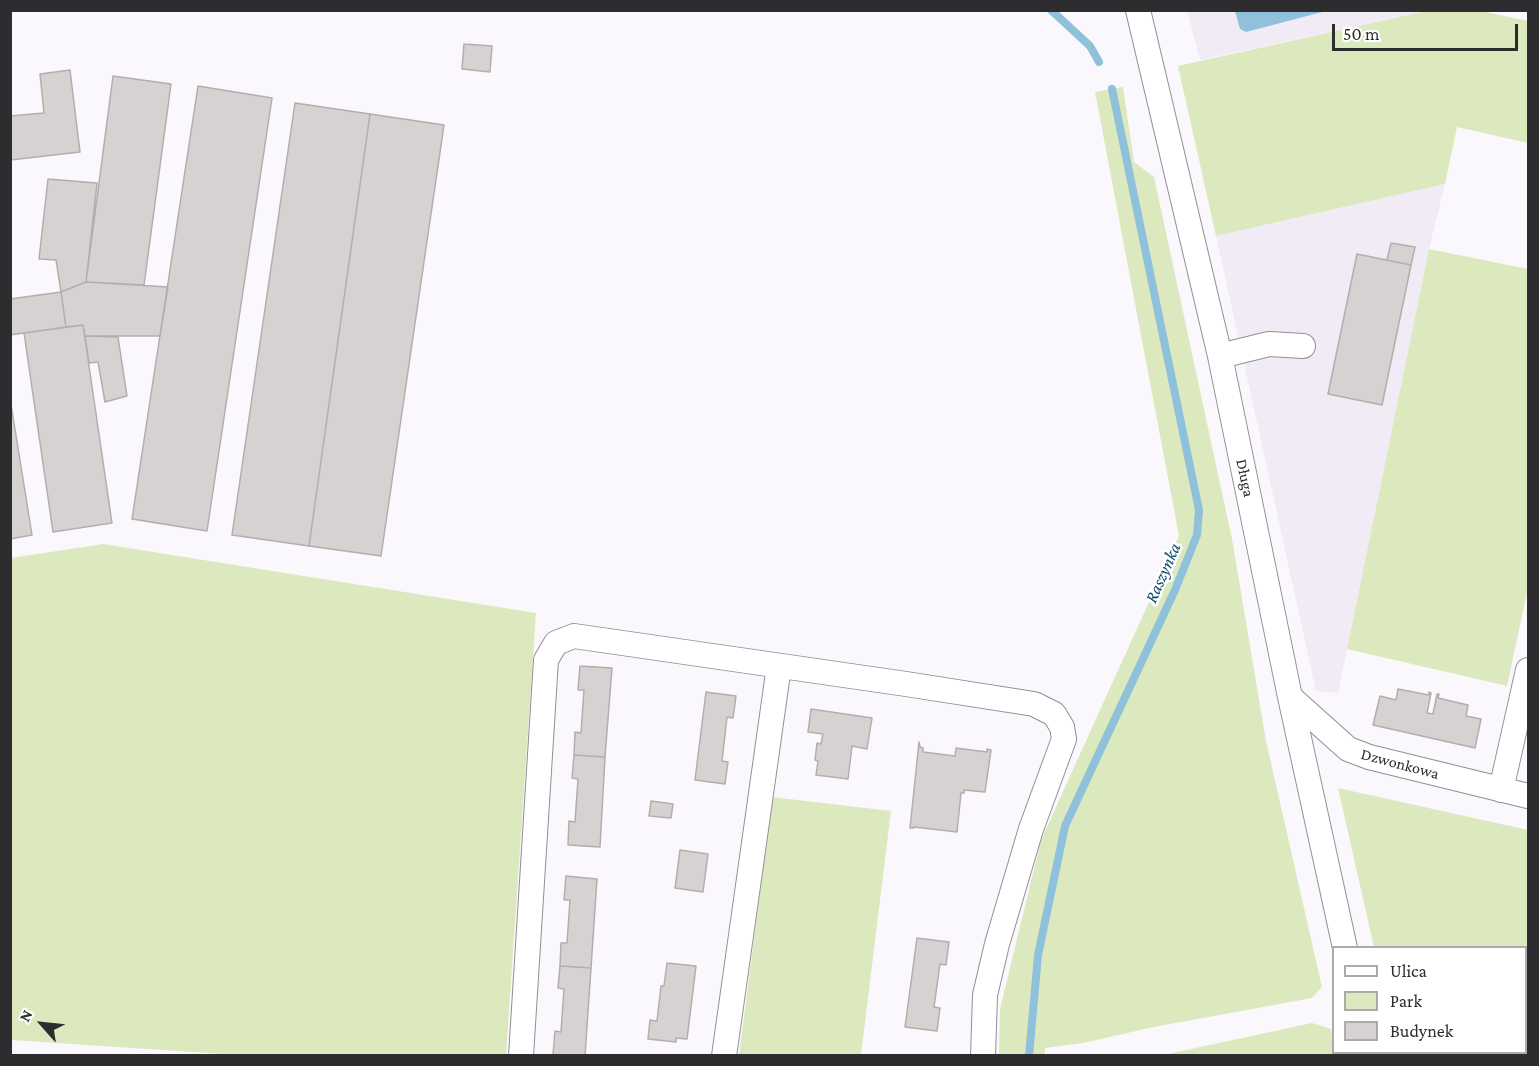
<!DOCTYPE html>
<meta charset="utf-8">
<style>
body{margin:0}
#map{position:relative;width:1539px;height:1066px;overflow:hidden;background:#faf8fd;font-family:"Crimson Pro",serif}
canvas{display:block}
.frame{position:absolute;inset:0;border:12px solid #2d2c2e;pointer-events:none}
.legend{position:absolute;left:1332px;top:946px;width:195px;height:108px;box-sizing:border-box;background:#fff;border:2px solid #ababab;margin:0;padding:8px 10px;list-style:none;font-size:18px;color:#2d2c2e}
.legend li{display:flex;align-items:center;gap:12px;height:30px}
.legend b{width:30px;border:2px solid #ababab}
.north{position:absolute;left:12px;top:994px;width:60px;height:60px;-webkit-text-stroke:4px #fff;paint-order:stroke;rotate:297deg;font-size:16px;font-weight:700;line-height:24px;text-align:center;color:#2d2c2e}
.north::after{content:'';display:block;margin:auto;width:21px;height:27px;background:#2d2c2e;clip-path:polygon(50% 0,100% 100%,50% 72%,0 100%)}
.scale{position:absolute;left:1332px;top:24px;width:186px;height:27px;box-sizing:border-box;border:3px solid #2d2c2e;border-top:0;padding-left:8px;font-size:18px;line-height:21px;white-space:nowrap;color:#2d2c2e;-webkit-text-stroke:4px #fff;paint-order:stroke}
</style>
<div id="map">
<canvas width="1539" height="1066"></canvas>
<div class="frame"></div>
<ul class="legend">
<li><b style="height:8px;background:#fff"></b>Ulica</li>
<li><b style="height:16px;background:#dce9bf"></b>Park</li>
<li><b style="height:16px;background:#d8d1d1"></b>Budynek</li>
</ul>
<div class="north">N</div>
<div class="scale">50 m</div>
</div>
<script>
const g = document.querySelector('canvas').getContext('2d');
g.lineJoin = 'round';
function paint(path, color) { g.fillStyle = color; g.fill(path, 'evenodd'); }
const poly = rows => new Path2D(rows.map(r => 'M' + r).join(''));
function stroke(path, color, width, dash) { g.strokeStyle = color; g.lineWidth = width; g.lineCap = dash ? 'butt' : 'round'; g.setLineDash(dash || []); g.stroke(path); }
function label(font, color, halo, rows, align = 'center') {
  g.font = font + ' "Crimson Pro",serif'; g.lineWidth = 5; g.setLineDash([]); g.textBaseline = 'middle'; g.strokeStyle = halo; g.fillStyle = color; for (const [text, x, y, turn = 0] of rows) {
    g.save(); g.translate(x, y); g.rotate((+turn || 0) * Math.PI / 180); g.textAlign = isNaN(turn) ? turn : align; if (halo) g.strokeText(text, 0, 0); g.fillText(text, 0, 0); g.restore();
  }
}
paint(poly([
 [1187,10,1426,11,1200,60],
 [1445,184,1429,249,1338,693,1316,691,1216,236]
]), '#f1ebf6');
paint(poly([
 [1426,11,1481,11,1528,21,1528,143,1457,127,1445,184,1216,236,1178,66],
 [1123,87,1134,162,1154,177,1232,539,1266,741,1322,987,1312,998,1154,1027,1083,1043,1045,1048,1045,1055,999,1055,1000,1009,1041,840,1179,536,1095,92],
 [1429,249,1528,269,1528,588,1507,686,1347,649],
 [103,544,536,613,506,1055,254,1056,11,1040,11,558],
 [1338,788,1528,830,1528,1055,1398,1055,1398,1053,1526,1052,1526,948,1374,947],
 [772,797,891,811,861,1055,739,1056],
 [1312,1023,1331,1029,1334,1052,1336,1053,1337,1055,1163,1055]
]), '#dce9bf');
paint(poly([
 [1235,11,1235,10,1326,11,1246,32,1240,29]
]), '#8fc1db');
stroke(poly([
 [1051,10,1090,46,1099,62],
 [1029,1056,1038,955,1065,826,1175,590,1197,535,1199,510,1112,89]
]), '#8fc1db', 8);
const building = poly([
 [464,44,492,46,490,72,462,69,464,44],
 [70,70,80,152,10,160,10,116,44,113,40,74,70,70],
 [113,76,171,84,144,285,86,282,113,76],
 [198,86,272,98,207,531,132,519,198,86],
 [295,103,370,114,309,546,232,535,295,103],
 [370,114,444,125,381,556,309,546,370,114],
 [48,179,97,183,86,282,61,292,56,260,39,259,48,179],
 [1391,243,1415,247,1411,265,1387,260,1391,243],
 [1357,254,1411,265,1382,405,1328,394,1357,254],
 [86,282,168,287,160,336,85,336,83,325,66,327,61,292,86,282],
 [61,292,66,327,10,335,10,299,61,292],
 [83,325,112,523,53,532,24,333,83,325],
 [85,336,118,337,127,396,105,402,98,362,89,363,85,336],
 [10,398,32,535,10,539,10,398],
 [580,666,612,668,605,757,574,755,575,732,581,733,584,690,578,690,580,666],
 [1398,689,1429,695,1429,692,1431,693,1427,713,1433,714,1437,694,1439,694,1438,698,1468,705,1466,716,1481,719,1475,748,1373,725,1380,696,1396,700,1398,689],
 [706,692,736,696,733,718,727,717,722,761,728,762,725,784,695,780,706,692],
 [811,709,872,718,867,749,852,746,848,779,816,775,818,761,815,760,817,743,821,744,823,734,808,732,811,709],
 [919,742,920,747,923,748,923,752,955,756,956,748,987,752,987,749,991,750,985,792,964,790,964,793,961,793,957,832,914,827,914,828,910,828,919,742],
 [574,755,605,757,600,847,568,845,569,821,575,822,578,779,572,778,574,755],
 [651,801,673,804,671,818,649,816,651,801],
 [680,850,708,854,703,892,675,888,680,850],
 [566,876,597,879,591,968,560,966,561,943,567,943,570,900,564,900,566,876],
 [917,938,949,942,946,965,940,964,934,1007,940,1008,937,1031,905,1027,917,938],
 [667,963,696,966,687,1039,676,1038,676,1042,648,1039,650,1020,657,1021,661,986,664,986,667,963],
 [560,966,591,968,585,1056,553,1055,555,1031,561,1032,564,989,558,988,560,966]
]);
paint(building, '#d8d1d1');
stroke(building, '#b3adad', 1.5);
const minor = poly([
 [1138,10,1220,356,1290,697,1345,948],
 [1220,356,1269,344,1303,346],
 [1290,697,1348,749,1369,757,1528,796],
 [1501,790,1528,670],
 [1369,1052,1370,1056],
 [521,1056,546,660,556,643,574,636,906,684,1034,704,1054,714,1062,727,1064,739,1031,829,997,944,985,995,983,1056],
 [724,1056,779,666]
]);
stroke(minor, '#928f94', 26);
stroke(minor, '#fff', 24);
label('16px', '#2d2c2e', '#fff', [
 ["Długa",1245,478,78],
 ["Dzwonkowa",1400,764,15]
]);
label('italic 18px', '#094b66', '#fff', [
 ["Raszynka",1163,573,-66]
]);
</script>
